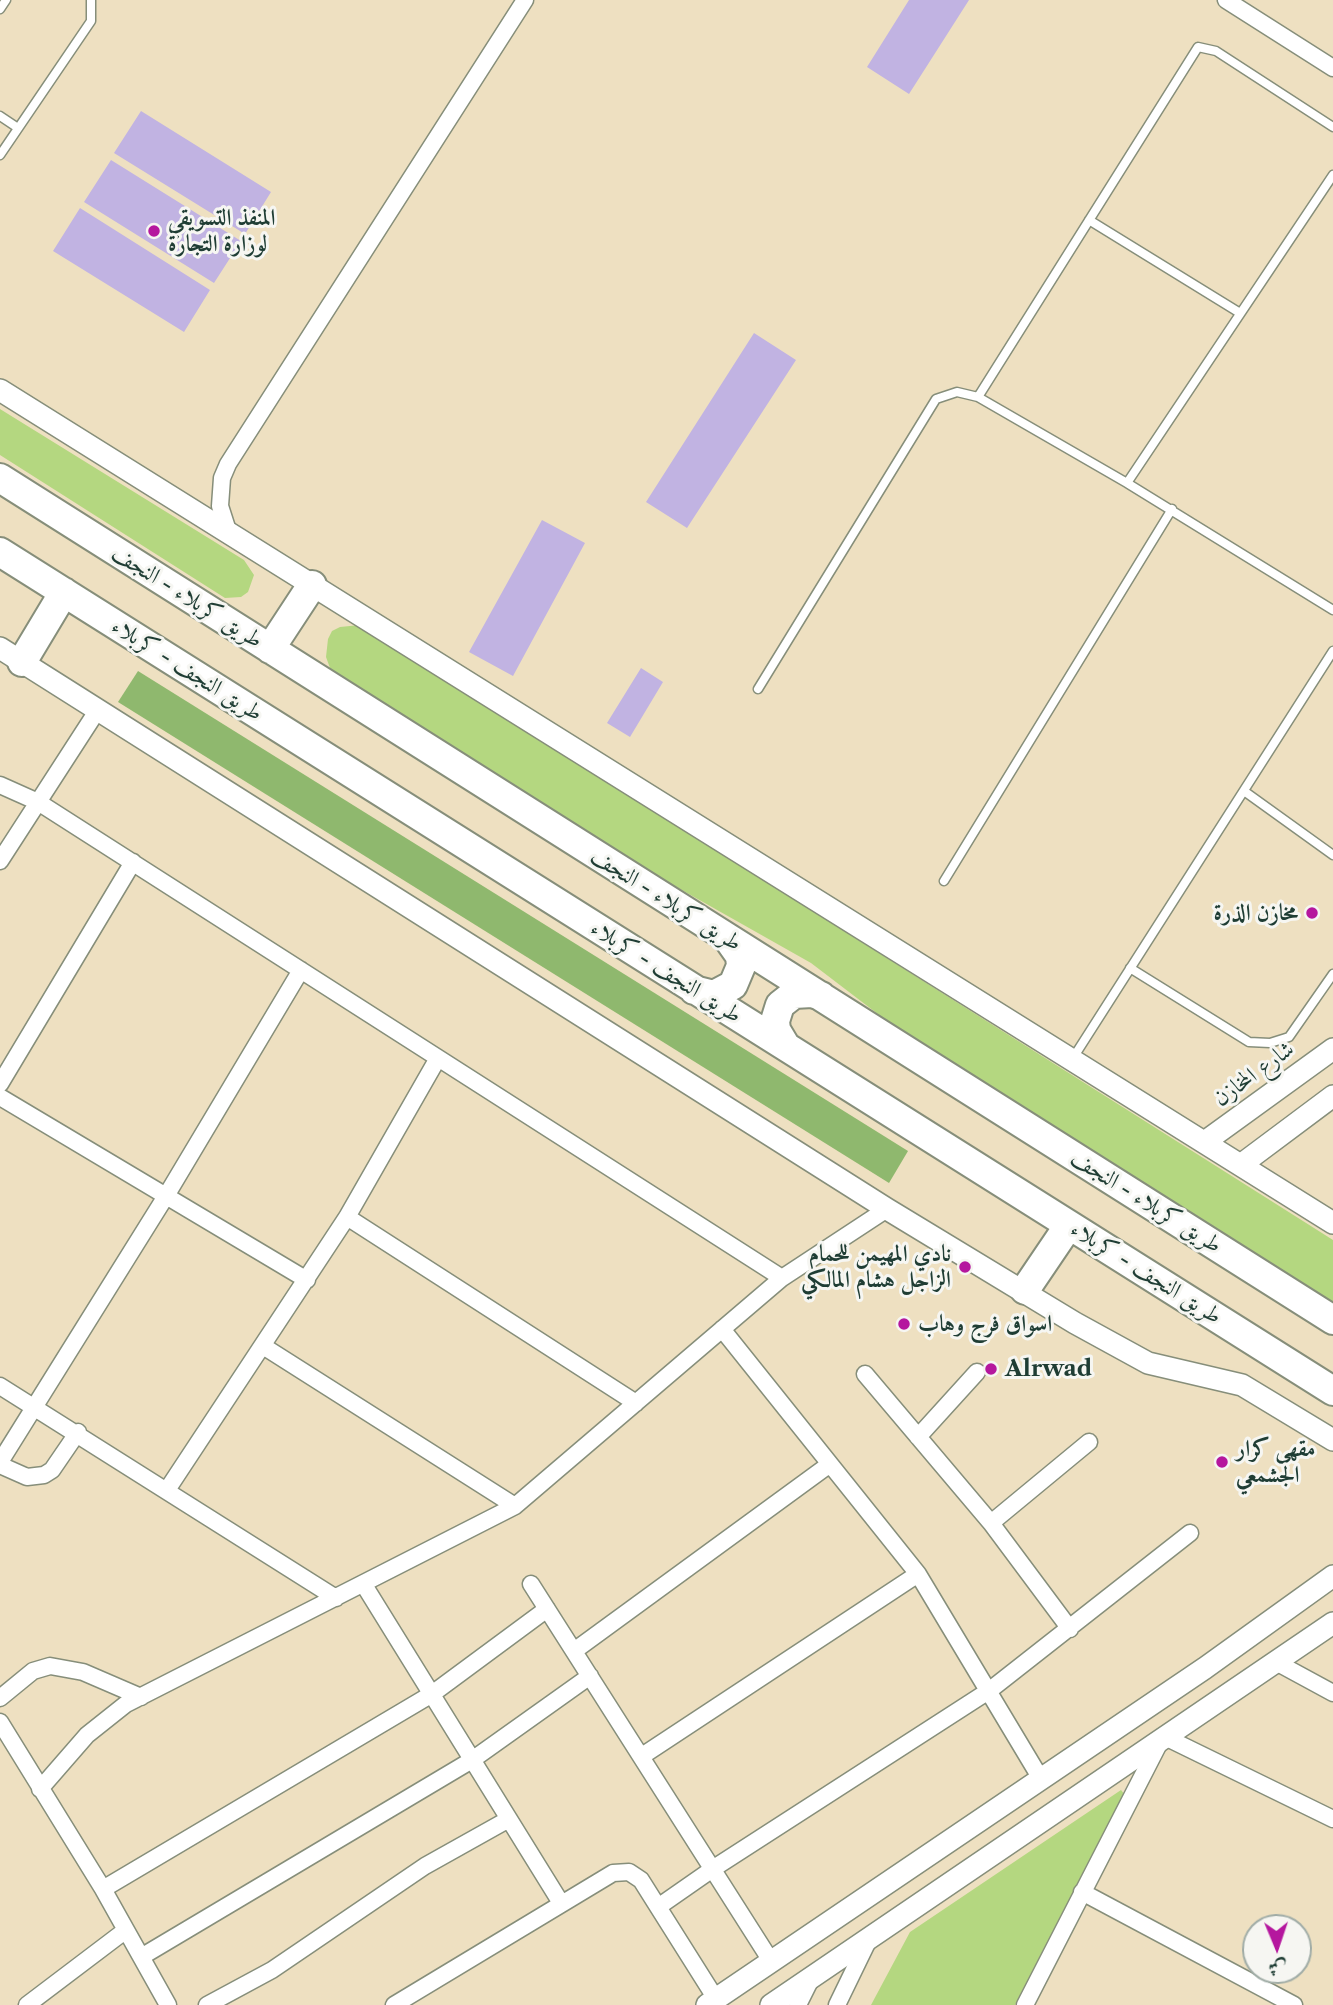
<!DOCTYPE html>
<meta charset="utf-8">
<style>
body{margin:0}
#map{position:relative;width:1333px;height:2005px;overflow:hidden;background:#eee0c1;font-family:"Libre Caslon Text",Amiri,serif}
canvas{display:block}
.north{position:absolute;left:1242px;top:1914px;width:70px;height:70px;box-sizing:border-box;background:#f6f6f2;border:2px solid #a0aca6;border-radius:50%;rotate:178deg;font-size:19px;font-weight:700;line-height:28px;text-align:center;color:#1f3d34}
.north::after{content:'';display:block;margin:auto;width:24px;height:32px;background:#b5179e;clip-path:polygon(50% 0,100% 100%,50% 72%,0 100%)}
</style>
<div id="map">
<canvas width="1333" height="2005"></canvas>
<div class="north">ش</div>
</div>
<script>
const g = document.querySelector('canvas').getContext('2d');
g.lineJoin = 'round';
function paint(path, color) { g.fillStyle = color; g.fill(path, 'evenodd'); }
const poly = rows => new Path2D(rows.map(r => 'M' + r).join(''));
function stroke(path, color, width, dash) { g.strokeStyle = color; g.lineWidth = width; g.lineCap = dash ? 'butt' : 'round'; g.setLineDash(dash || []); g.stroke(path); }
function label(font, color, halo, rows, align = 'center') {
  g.font = font + ' "Libre Caslon Text",Amiri,serif'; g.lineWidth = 6; g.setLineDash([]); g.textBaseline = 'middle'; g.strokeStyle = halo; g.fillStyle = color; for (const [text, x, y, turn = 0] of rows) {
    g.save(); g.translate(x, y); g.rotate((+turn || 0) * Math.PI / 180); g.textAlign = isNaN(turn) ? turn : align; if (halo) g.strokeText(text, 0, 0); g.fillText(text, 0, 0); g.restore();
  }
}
paint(poly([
 [0,409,244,560,254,575,248,592,241,597,225,598,0,455],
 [360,625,1333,1240,1333,1303,908,1037,811,963,664,880,340,676,330,668,326,657,328,639,332,631,340,627],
 [1121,1790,1129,1800,1088,1863,1015,2005,871,2005,910,1932]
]), '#b4d780');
paint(poly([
 [138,671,908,1151,889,1183,118,702]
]), '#8fb86e');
paint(poly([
 [909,0,969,0,909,94,867,67],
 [141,111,271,192,245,234,114,153],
 [111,160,241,241,214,283,84,202],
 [80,208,210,290,184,332,53,251],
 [754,333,796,360,687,528,646,502],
 [542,520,585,543,513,676,469,652],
 [641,668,663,682,630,737,607,723]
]), '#c1b3e2');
const lane = poly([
 [0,9,6,0],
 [0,116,18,128],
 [0,155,91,21,91,0],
 [1089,220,1240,313],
 [978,397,1198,47,1216,51,1333,127],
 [1127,483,1333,175],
 [758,689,936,399,957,392,978,397,1127,483,1333,610],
 [1244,791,1333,855],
 [944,881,1172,509],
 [1130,968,1249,1042,1270,1043,1289,1037,1333,974],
 [1073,1058,1333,651]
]);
const street = poly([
 [1226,0,1333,68],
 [229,534,220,506,222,478,228,464,525,0],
 [0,785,38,802,782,1278],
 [0,861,97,711],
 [0,1084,133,862],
 [0,1097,307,1280],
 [347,1217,636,1403],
 [722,1329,918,1574,1041,1779],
 [263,1346,515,1506],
 [865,1374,991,1523,1070,1629],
 [0,1386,336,1598],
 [918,1437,977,1372],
 [0,1462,166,1196,301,970],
 [0,1465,27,1477,44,1475,52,1470,78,1432],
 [167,1490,347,1217,438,1058],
 [991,1523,1089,1442],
 [531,1584,771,1961],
 [364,1585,561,1903],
 [574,1651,830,1464],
 [1274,1661,1333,1693],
 [0,1698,33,1671,50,1666,83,1672,141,1697],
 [0,1722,103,1889,168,2005],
 [642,1756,918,1574],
 [40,1789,87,1735,126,1704,515,1506,782,1278,887,1209],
 [103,1889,432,1694,547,1609],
 [1082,1892,1294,2005],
 [658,1907,714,1868,990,1690,1190,1533],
 [141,1957,472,1760,590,1676],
 [27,2005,126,1930],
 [207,2005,272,1970,425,1866,509,1819],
 [394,2005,613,1873,629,1872,641,1880,716,1999],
 [798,2005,811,1979],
 [837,2005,869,1939],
 [1025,2005,1163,1736,1333,1819]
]);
const secondary = poly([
 [0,390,1333,1223],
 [0,648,887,1209,1075,1323,1148,1363,1242,1385,1333,1440],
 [1206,1141,1333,1049],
 [1242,1164,1333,1096],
 [707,2005,1205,1668,1333,1576],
 [771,2005,1333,1623]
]);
const highway = poly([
 [0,478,1333,1320],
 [0,552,1333,1391],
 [270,649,312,585],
 [22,662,64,592],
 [694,990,714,995,733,985,741,966,740,956,728,939],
 [785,1045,776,1030,775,1021,780,1005,794,994,812,993,821,996],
 [1025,1290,1069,1225]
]);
stroke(lane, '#868e7a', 11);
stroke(street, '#868e7a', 19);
stroke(secondary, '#868e7a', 24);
stroke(highway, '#868e7a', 32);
stroke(lane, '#fff', 8);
stroke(street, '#fff', 16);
stroke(secondary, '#fff', 21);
stroke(highway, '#fff', 28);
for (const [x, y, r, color] of [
 [154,231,7,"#b5179e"],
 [1312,913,7,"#b5179e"],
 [965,1267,7,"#b5179e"],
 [904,1324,7,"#b5179e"],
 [991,1369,7,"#b5179e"],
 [1222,1462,7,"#b5179e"]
]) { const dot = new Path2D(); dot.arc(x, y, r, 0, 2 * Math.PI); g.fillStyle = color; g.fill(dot); stroke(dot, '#f6f6f2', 2.5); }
label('bold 23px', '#1f3d34', '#f6f6f2', [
 ["المنفذ التسويقي",168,218],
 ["لوزارة التجارة",168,244],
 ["مخازن الذرة",1298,913,"right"],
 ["نادي المهيمن للحمام",951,1254,"right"],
 ["الزاجل هشام المالكي",951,1280,"right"],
 ["اسواق فرج وهاب",918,1324],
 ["Alrwad",1005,1369],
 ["مقهى كرار",1236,1449],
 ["الجشمعي",1236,1475]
], 'left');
label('23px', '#1f3d34', '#f6f6f2', [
 ["طريق كربلاء - النجف",187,597,32],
 ["طريق النجف - كربلاء",187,670,32],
 ["طريق كربلاء - النجف",666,900,32],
 ["طريق النجف - كربلاء",666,972,32],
 ["شارع المخازن",1254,1074,-36],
 ["طريق كربلاء - النجف",1146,1202,32],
 ["طريق النجف - كربلاء",1146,1273,32]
]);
</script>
